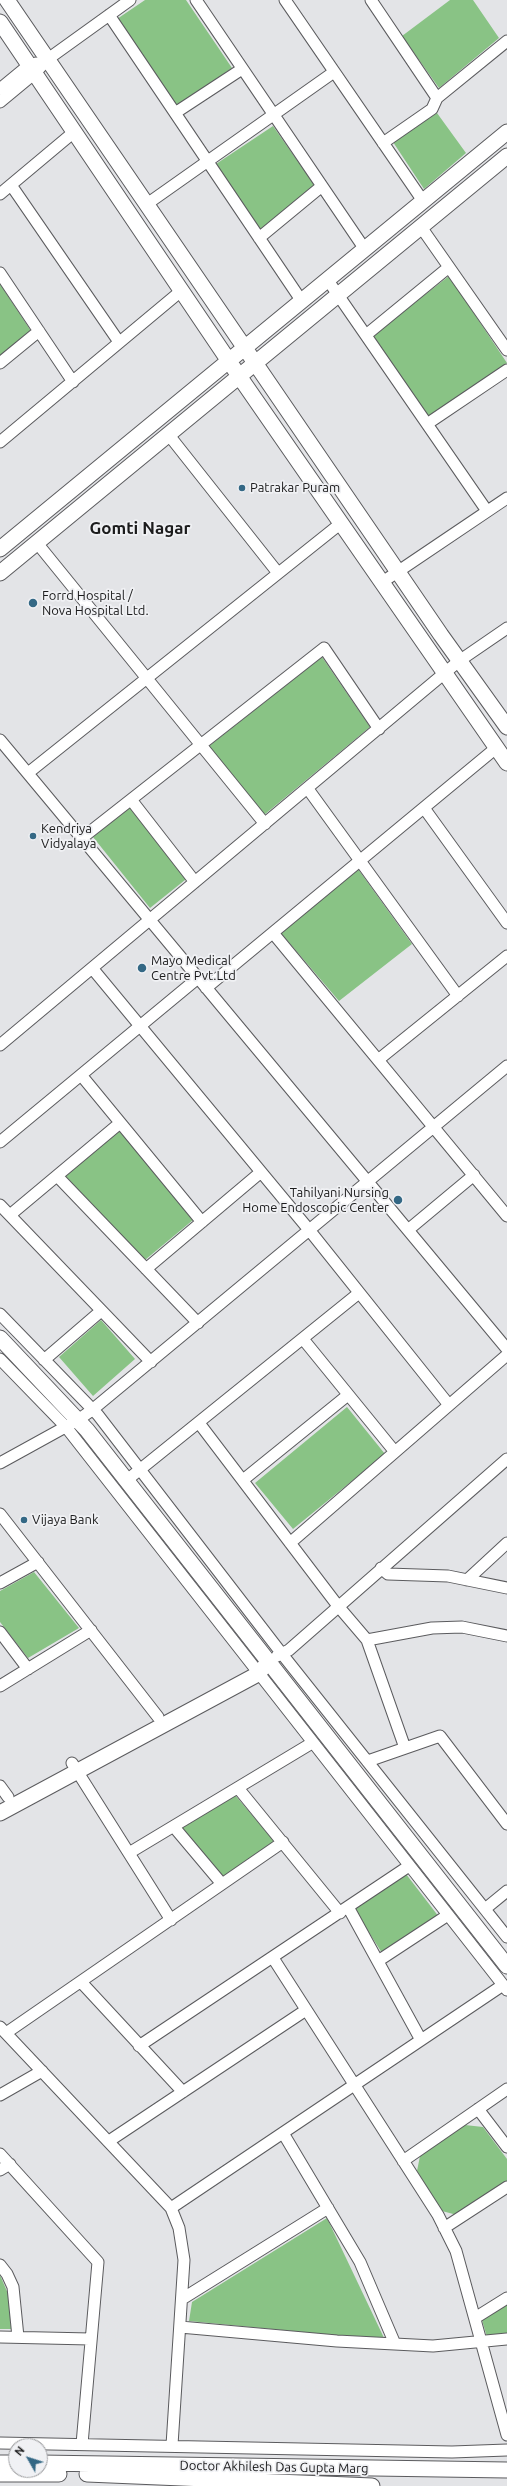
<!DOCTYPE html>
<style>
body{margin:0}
#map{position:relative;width:507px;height:2486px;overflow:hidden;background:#e3e4e7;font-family:Ubuntu,sans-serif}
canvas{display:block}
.north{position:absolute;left:8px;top:2438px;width:40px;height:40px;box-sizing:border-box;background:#f0f1f4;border:1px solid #9b9c9e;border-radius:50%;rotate:309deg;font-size:11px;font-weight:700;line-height:16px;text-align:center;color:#1c1c1d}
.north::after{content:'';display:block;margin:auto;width:14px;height:18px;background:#346885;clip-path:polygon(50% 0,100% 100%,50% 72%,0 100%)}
</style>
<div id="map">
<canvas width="507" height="2486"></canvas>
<div class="north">N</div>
</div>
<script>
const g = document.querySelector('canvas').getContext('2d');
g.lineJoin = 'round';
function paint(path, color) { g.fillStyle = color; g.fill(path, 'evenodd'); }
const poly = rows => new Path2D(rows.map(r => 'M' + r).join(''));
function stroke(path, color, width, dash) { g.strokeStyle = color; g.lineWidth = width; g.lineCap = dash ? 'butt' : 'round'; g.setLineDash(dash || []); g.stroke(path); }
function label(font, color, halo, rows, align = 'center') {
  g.font = font + ' Ubuntu,sans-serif'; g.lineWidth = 3.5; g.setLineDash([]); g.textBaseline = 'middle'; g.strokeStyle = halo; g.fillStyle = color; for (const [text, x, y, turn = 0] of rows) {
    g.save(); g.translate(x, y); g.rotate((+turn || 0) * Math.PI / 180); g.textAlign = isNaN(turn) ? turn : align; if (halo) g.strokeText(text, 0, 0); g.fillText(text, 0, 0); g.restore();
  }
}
paint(poly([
 [145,0,186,0,232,68,177,106,117,19],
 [450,0,473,0,499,38,439,88,402,36],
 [437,113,466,153,424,189,393,142],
 [273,126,315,186,261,231,216,164],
 [449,276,507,363,429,418,373,335],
 [0,284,31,331,0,357],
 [322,657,370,727,264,815,209,746],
 [133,805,190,876,150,908,93,837],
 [358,869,412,944,339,1001,280,932],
 [118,1129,193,1220,145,1260,64,1175],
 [101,1320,135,1359,93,1396,59,1357],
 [347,1407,385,1454,293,1529,255,1483],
 [34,1572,79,1628,28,1658,0,1622,0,1591],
 [235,1795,274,1841,222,1878,181,1826],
 [406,1874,439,1917,382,1953,354,1909],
 [465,2125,483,2127,507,2159,507,2181,457,2215,442,2211,417,2171,420,2156],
 [327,2218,385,2340,189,2321,192,2302],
 [0,2275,9,2296,11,2329,0,2329],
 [507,2305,507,2335,487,2337,482,2320]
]), '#89c385');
const street = poly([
 [196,0,364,248],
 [285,0,423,201],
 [371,0,437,98],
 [109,15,301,300],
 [0,89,29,65,36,63],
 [0,102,35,73,48,59,130,0],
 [175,113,242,69],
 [383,143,432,109,437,98,507,41],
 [11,185,119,342],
 [0,194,74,132],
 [147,204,334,72],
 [421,227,507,350],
 [259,238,322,186],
 [0,273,73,382],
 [327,279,487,511],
 [366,335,449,267],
 [0,363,39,331],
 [427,424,507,370],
 [168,434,278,573],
 [0,442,181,291],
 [37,543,265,824],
 [381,583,507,498],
 [0,740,507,1349],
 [28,773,340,524],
 [308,789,458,996],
 [132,801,195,882],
 [424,808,507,923],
 [82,838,324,648,379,729],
 [273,933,507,1216],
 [92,968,310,1231,449,1405],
 [206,988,496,748],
 [0,1045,459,661,507,628],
 [378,1060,507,956],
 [81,1075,202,1222],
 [0,1142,198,978],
 [57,1176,198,1323],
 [0,1205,151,1362],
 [10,1215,120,1123],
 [408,1230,474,1175],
 [146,1269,261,1172],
 [0,1314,98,1415,282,1654,507,1937],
 [303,1339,395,1452],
 [0,1359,66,1427,507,1990],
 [44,1360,101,1311],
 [199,1423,338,1606,367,1640,405,1748],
 [0,1463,78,1420,92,1410,507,1066],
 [127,1480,359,1293],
 [243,1480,348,1395],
 [0,1514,158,1717],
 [290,1543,507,1355],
 [381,1568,388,1574,448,1576,507,1588],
 [467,1580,507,1543],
 [0,1583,38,1562],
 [0,1632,28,1669],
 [367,1640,432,1628,462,1627,507,1636],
 [277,1656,289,1650,507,1459],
 [0,1686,91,1630],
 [368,1761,440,1736,507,1824],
 [72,1763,171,1920],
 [0,1786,8,1797],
 [238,1788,340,1913],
 [174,1827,222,1884],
 [129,1853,312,1743],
 [348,1907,421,2040],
 [485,1909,507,1891],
 [273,1958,438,2215,456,2251,507,2435],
 [378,1961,448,1915],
 [81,1982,183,2092],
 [0,2027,171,2208,179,2228,184,2260,172,2445],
 [6,2033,283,1842],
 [139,2046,409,1866],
 [0,2095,42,2071],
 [478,2109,507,2147],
 [283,2133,360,2262,395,2344],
 [109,2141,306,2010],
 [0,2154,98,2262,82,2444],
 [403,2161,507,2089],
 [0,2170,10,2164],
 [171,2208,503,1985],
 [444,2228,507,2187],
 [0,2265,7,2274,13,2287,18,2337],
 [182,2299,328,2208],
 [475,2318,507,2298],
 [180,2327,337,2341,433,2346,507,2339],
 [0,2337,90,2339],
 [0,2443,452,2452,507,2450]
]);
const secondary = poly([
 [7,0,441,635,507,727],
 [0,22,239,376,507,763],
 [0,549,507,132],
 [0,573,507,156],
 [0,1338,87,1430,507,1966],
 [0,1813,258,1674,269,1661],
 [0,2463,16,2463],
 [40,2463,507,2470],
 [0,2474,59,2474],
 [87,2474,372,2486]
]);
stroke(street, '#5b5b5e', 13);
stroke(secondary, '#5b5b5e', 17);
stroke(street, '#fff', 11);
stroke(secondary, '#fff', 15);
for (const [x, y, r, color] of [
 [242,488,4,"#346885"],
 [33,603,5,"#346885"],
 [33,836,4,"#346885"],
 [142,968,5,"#346885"],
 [398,1200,5,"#346885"],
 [24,1520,4,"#346885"]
]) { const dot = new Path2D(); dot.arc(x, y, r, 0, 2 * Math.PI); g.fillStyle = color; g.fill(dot); stroke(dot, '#f0f1f4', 1.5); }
label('13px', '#1c1c1d', '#f0f1f4', [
 ["Patrakar Puram",250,488],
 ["Forrd Hospital /",42,596],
 ["Nova Hospital Ltd.",42,611],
 ["Kendriya",41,829],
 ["Vidyalaya",41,844],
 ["Mayo Medical",151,961],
 ["Centre Pvt.Ltd",151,976],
 ["Tahilyani Nursing",389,1193,"right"],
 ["Home Endoscopic Center",389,1208,"right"],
 ["Vijaya Bank",32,1520]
], 'left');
label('13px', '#1c1c1d', '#f0f1f4', [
 ["Doctor Akhilesh Das Gupta Marg",274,2467,1]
]);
label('bold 17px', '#1c1c1d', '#f0f1f4', [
 ["Gomti Nagar",140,528]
]);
</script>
